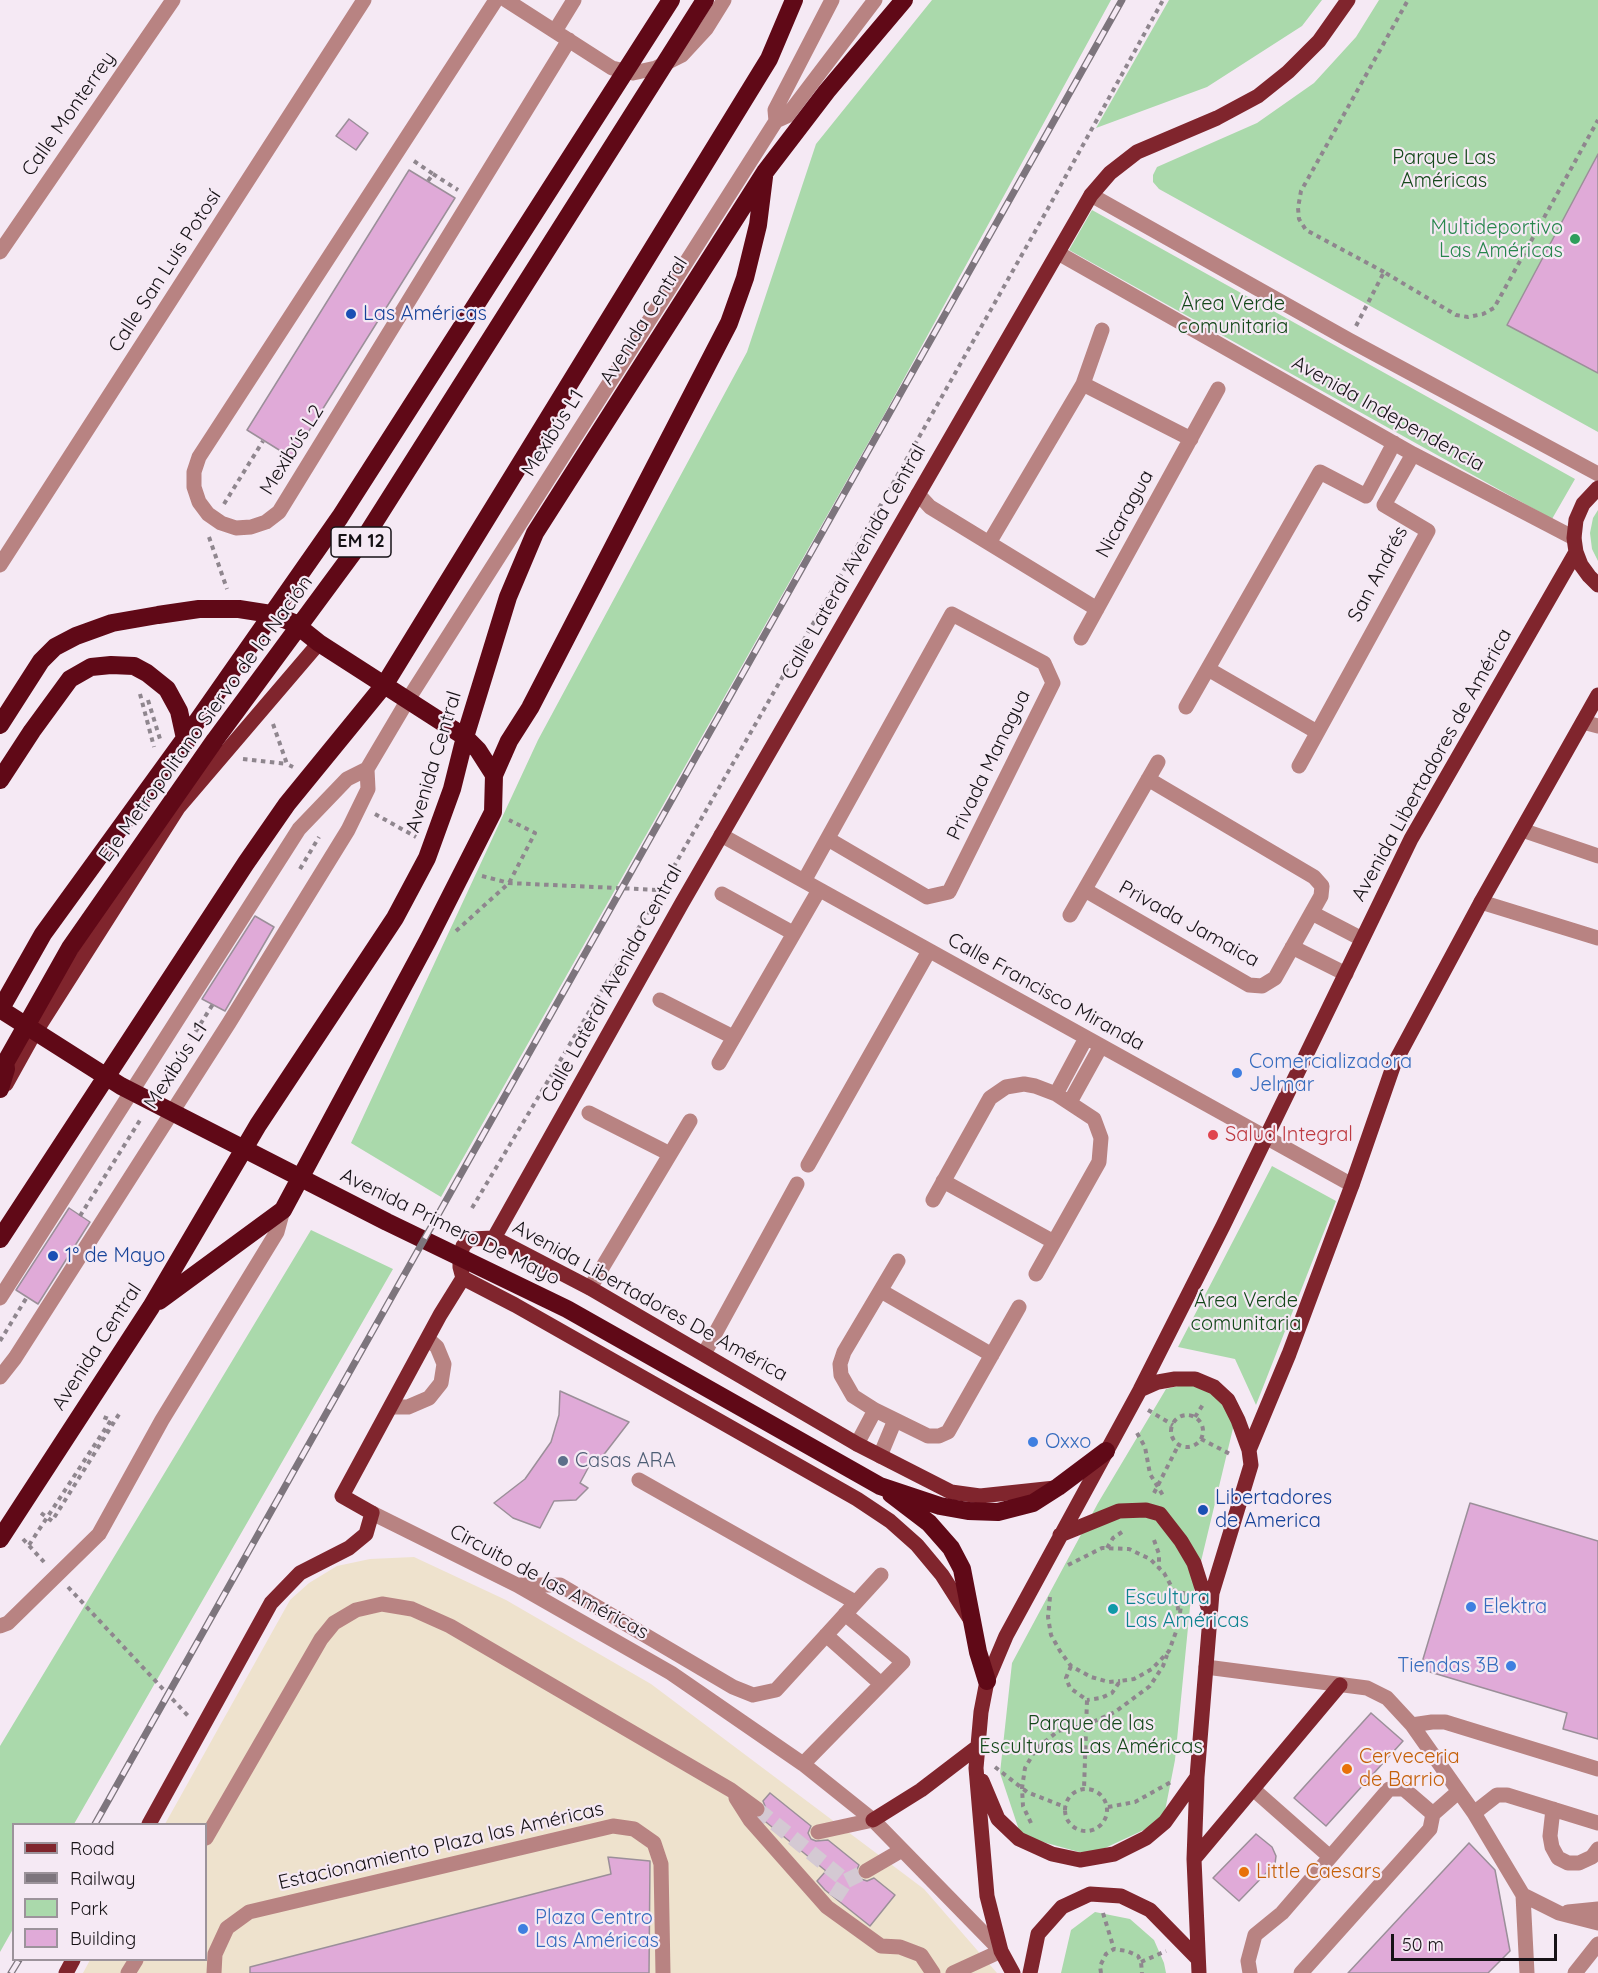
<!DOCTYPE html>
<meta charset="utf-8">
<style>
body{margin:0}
#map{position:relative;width:1598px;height:1973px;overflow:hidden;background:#f5e9f4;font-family:Quicksand,sans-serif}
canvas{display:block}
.legend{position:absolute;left:12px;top:1823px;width:195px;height:138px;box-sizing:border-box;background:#f5e9f4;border:2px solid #9c939b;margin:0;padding:8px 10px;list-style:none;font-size:18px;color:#161216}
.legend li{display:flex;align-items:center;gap:12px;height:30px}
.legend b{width:30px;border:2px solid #9c939b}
.scale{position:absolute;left:1391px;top:1934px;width:166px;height:27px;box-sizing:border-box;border:3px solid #161216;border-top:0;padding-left:8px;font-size:18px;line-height:21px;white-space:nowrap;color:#161216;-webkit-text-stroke:4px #f5e9f4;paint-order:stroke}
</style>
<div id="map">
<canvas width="1598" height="1973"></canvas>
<ul class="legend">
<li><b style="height:8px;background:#80252d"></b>Road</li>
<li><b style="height:8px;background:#7d757d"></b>Railway</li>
<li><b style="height:16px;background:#aad9ab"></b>Park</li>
<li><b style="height:16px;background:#e0aad8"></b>Building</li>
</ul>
<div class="scale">50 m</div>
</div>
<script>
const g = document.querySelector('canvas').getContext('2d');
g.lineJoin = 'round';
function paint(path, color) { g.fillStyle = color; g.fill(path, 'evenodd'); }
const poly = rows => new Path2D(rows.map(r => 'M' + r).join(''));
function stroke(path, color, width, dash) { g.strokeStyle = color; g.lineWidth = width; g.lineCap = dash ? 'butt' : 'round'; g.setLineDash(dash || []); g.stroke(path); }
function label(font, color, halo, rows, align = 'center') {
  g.font = font + ' Quicksand,sans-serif'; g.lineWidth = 4.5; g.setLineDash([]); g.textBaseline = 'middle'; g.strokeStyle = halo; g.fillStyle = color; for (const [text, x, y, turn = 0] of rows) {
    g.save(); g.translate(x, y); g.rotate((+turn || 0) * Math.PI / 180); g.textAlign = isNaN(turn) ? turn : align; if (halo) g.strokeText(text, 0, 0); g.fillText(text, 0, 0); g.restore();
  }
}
paint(poly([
 [414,1557,506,1600,651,1684,924,1889,997,1973,83,1973,90,1960,206,1960,206,1824,165,1824,290,1600,309,1583,337,1566,370,1559]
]), '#eee2cd');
paint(poly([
 [932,0,1111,0,884,415,441,1197,351,1143,538,740,747,352,816,144],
 [1169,0,1322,0,1302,26,1207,87,1096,128],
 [1379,0,1598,0,1598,432,1159,189,1153,182,1153,175,1157,167,1257,123,1314,83,1356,37],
 [1092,210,1575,479,1552,519,1069,250],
 [1598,510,1598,561,1592,549,1590,533,1593,518],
 [1272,1166,1336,1201,1256,1405,1235,1359,1178,1347],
 [311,1230,393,1269,74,1824,14,1824,13,1929,0,1952,0,1746],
 [1198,1381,1216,1396,1235,1420,1190,1607,1175,1760,1163,1821,1090,1855,1021,1836,1000,1773,1012,1663,1098,1503,1166,1389],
 [1095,1912,1130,1919,1154,1940,1164,1963,1166,1973,1061,1973,1071,1930]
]), '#aad9ab');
const building = poly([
 [349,119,368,133,356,150,336,136,349,119],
 [1598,154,1598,373,1507,325,1598,154],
 [409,170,455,198,292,458,247,430,409,170],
 [255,916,274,927,225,1011,202,999,255,916],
 [69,1208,90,1222,38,1304,16,1290,69,1208],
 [560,1391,629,1422,602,1457,594,1457,580,1483,588,1488,576,1500,554,1501,540,1528,513,1518,494,1503,525,1479,551,1442,559,1415,560,1391],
 [1470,1503,1598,1541,1598,1739,1563,1729,1567,1713,1420,1669,1470,1503],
 [1371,1713,1403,1741,1326,1826,1294,1798,1371,1713],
 [770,1793,811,1826,808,1833,811,1839,816,1841,828,1840,859,1865,856,1872,861,1879,867,1881,874,1878,895,1895,870,1926,825,1890,817,1881,826,1871,761,1818,767,1811,763,1801,770,1793],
 [1256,1834,1272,1847,1276,1856,1275,1864,1239,1901,1213,1878,1256,1834],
 [1469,1843,1495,1870,1510,1951,1488,1973,1348,1973,1469,1843],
 [608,1857,650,1861,649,1973,250,1973,250,1967,611,1874,608,1857]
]);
paint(building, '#e0aad8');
stroke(building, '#9b8f99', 1.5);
stroke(poly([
 [757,1809,846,1881,866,1871],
 [835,1898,846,1881]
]), '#d4c9d3', 15, [15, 8]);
stroke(poly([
 [414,161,433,174,428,181],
 [433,174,458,190],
 [1384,272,1306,230,1299,219,1298,208,1301,191,1408,0],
 [1356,326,1384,272,1456,315,1468,317,1483,314,1494,308,1598,120],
 [224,504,263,441],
 [209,537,227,589],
 [140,694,154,747],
 [148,700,160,739],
 [273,724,287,764,293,767],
 [243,759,287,764],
 [375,814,416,837],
 [300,869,319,837],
 [482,876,509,883,659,890,667,895],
 [456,931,509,883,535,833,509,820],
 [162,1085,213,1004],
 [472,1208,622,957,861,540,1046,212,1163,0],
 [80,1216,142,1117],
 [0,1341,27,1297],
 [1148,1410,1173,1425],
 '1171 1431a16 16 0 1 1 32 0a16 16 0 1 1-32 0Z',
 [1195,1417,1204,1403],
 [1137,1433,1145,1447,1150,1474,1164,1497],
 [1201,1439,1232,1455],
 [1154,1493,1179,1444],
 [41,1513,52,1521,121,1411],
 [23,1539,44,1562],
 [1154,1540,1159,1554,1159,1567],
 [29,1545,111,1420,101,1416],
 [1107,1548,1113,1538,1125,1530],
 [1068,1565,1102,1548,1129,1549,1150,1559,1164,1573,1174,1591,1178,1608,1177,1629,1169,1651,1152,1669,1134,1679,1120,1681,1112,1693,1101,1698,1087,1700],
 [68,1587,190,1718],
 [1050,1597,1048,1617,1051,1635,1060,1651,1071,1666,1091,1677,1109,1682,1120,1681],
 [1180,1613,1183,1591],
 [1071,1666,1066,1678,1070,1688,1087,1700,1084,1789],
 [995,1767,1027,1792,1065,1807],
 '1065 1810a21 21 0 1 1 42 0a21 21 0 1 1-42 0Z',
 [1108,1807,1135,1802,1171,1782],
 [1031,1823,1023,1806,1022,1788,1025,1768,1036,1749,1058,1731,1086,1725,1115,1712,1150,1686,1163,1666,1167,1655],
 [1103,1913,1114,1949],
 [1141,1962,1166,1951],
 [1101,1973,1100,1966,1106,1954,1114,1949,1127,1951,1138,1956,1141,1962,1142,1973]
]), '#8f868e', 4, [4.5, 4.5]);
stroke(poly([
 [496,0,199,457,194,472,194,487,199,502,208,514,221,523,236,528,251,527,266,522,279,512,569,40],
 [506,0,612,68,633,73,656,68,682,55,706,29,724,0],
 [555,31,574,0],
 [776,121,775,110,832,0],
 [1091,195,1349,340,1598,474],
 [0,252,173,0],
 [1058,253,1413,454,1574,538],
 [1083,384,1191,439],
 [918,494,930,507,1097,609],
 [989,543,1083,384,1102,330],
 [0,565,364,0],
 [1081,638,1218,389],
 [1208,669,1317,732],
 [1186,707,1320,472,1366,496,1394,443],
 [1583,722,1598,726],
 [1299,766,1428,531,1384,505,1413,454],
 [1522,830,1598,856],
 [721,835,1352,1185],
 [804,881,952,614,1044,663,1053,683,949,892,927,897,828,839],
 [1085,890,1249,985,1262,986,1275,978,1321,896,1322,886,1314,877,1148,779],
 [722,894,793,933],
 [1481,902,1598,938],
 [1312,913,1362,939],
 [1070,915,1158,762],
 [1292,947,1346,974],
 [660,1000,733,1037],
 [719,1063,819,890],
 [1056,1094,1086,1038],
 [1070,1102,1101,1046],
 [589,1113,670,1154],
 [808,1165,929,951],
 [943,1181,1054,1242],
 [933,1200,990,1098,1006,1087,1024,1084,1035,1086,1056,1094,1094,1119,1101,1138,1099,1162,1036,1274],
 [898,1261,844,1352,840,1364,841,1375,853,1396,875,1410,928,1436,939,1436,948,1432,1019,1307],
 [590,1288,690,1121],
 [881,1291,992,1355],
 [0,1298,299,829,347,779,367,769,409,698,776,121,787,116,875,0],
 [704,1354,797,1184],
 [0,1377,15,1358,229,1023,348,830,368,789,367,769],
 [391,1407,408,1407,429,1398,441,1383,444,1364,437,1347,428,1339],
 [857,1444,875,1410],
 [880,1456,895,1420],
 [639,1480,855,1602],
 [372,1513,517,1585,671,1673,803,1764,873,1820,1001,1951,953,1973],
 [518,1585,560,1585,733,1687,753,1695,776,1690,881,1575],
 [0,1626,8,1623,99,1534,162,1420,277,1232,283,1210],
 [826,1635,881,1684],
 [1206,1667,1367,1688,1387,1698,1412,1725,1474,1813,1523,1895,1527,1973],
 [1412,1725,1432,1722,1445,1722,1598,1769],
 [803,1764,903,1662,845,1614],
 [1253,1789,1330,1857],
 [736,1798,750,1820,827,1907,881,1946,900,1947,921,1955,933,1973],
 [1553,1809,1550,1836,1552,1847,1558,1858,1568,1863,1579,1863,1592,1857,1598,1849],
 [1474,1813,1497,1795,1507,1795,1598,1823],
 [1433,1814,1458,1792],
 [818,1832,873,1820],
 [206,1838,321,1639,334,1623,356,1610,382,1604,412,1609,450,1626,731,1790,757,1809],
 [866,1871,902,1850],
 [1523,1895,1559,1913,1598,1923],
 [1568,1912,1598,1909],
 [128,1973,136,1960],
 [214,1973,215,1954,227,1928,249,1912,613,1826,634,1829,654,1843,661,1864,663,1973],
 [1250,1973,1248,1961,1255,1935,1282,1913,1389,1789,1404,1789,1433,1814,1430,1829,1301,1973],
 [1575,1973,1598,1944]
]), '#b88382', 15);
stroke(poly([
 [1598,488,1583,504,1576,520,1574,538,1576,552,1581,565,1589,576,1598,585],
 [6,1084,31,1039,178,808,319,643],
 [494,1238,682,903,1091,195,1110,173,1137,152,1217,118,1258,96,1288,72,1319,41,1348,0],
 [1140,1390,1158,1382,1175,1379,1195,1379,1214,1387,1228,1400,1238,1420,1249,1450,1251,1465,1212,1593,1197,1777,1194,1859,1199,1973],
 [1249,1450,1289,1354,1352,1185,1394,1064,1481,902,1598,695],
 [1060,1535,1119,1511,1146,1510,1160,1514,1181,1541,1194,1563,1208,1607],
 [970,1619,942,1575,917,1545,890,1521,857,1499,515,1305,463,1278,460,1267,460,1257,463,1246,470,1239,494,1238,590,1288,857,1444,951,1492,980,1496,1055,1488],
 [982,1781,998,1819,1019,1839,1052,1854,1080,1860,1114,1854,1146,1838,1165,1822,1197,1777],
 [873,1820,921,1790,976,1748],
 [149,1824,271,1603,300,1573,349,1548,366,1534,372,1513,342,1496,440,1315,463,1278],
 [1194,1859,1340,1685],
 [66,1973,73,1960],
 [1013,1973,1001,1951,987,1896,976,1768,981,1712,987,1681,1006,1636,1140,1390,1223,1226,1411,839,1576,552],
 [1030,1973,1038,1934,1062,1907,1090,1894,1121,1896,1150,1910,1198,1959]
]), '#80252d', 15);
stroke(poly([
 [0,725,41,661,55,647,76,636,112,623,158,615,199,609,239,609,271,614,294,623,319,643,465,737,478,750,494,775],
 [0,780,32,731,70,679,91,667,111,665,134,666,147,673,167,689,179,711,186,743],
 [0,1009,121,1086,387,1222,567,1309,880,1486,940,1506,968,1511,998,1512,1033,1503,1058,1487,1106,1451],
 [0,1010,43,934,191,730,340,517,671,0],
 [0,1072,70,948,215,740,367,534,705,0],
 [0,1089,6,1069,5,1061],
 [0,1239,246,863,287,804,385,684,769,59,794,0],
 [159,1301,283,1210,428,940,493,812,494,775,509,741,530,708,729,323,745,278,758,225,764,177],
 [891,1494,929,1523,951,1548,962,1569,978,1652,987,1681],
 [0,1539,151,1307,258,1125,395,918,427,858,452,789,465,737,508,597,535,533,765,172,827,91,904,0]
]), '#600917', 18);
const rail = poly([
 [95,1824,1122,0],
 [11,1973,19,1960]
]);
stroke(rail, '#7d757d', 7);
stroke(rail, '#f5e9f4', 4.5, [14]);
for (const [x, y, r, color] of [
 [1575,239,6,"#2e9e5b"],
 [351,314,6,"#1a4fb4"],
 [1237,1073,6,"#3f7fe0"],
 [1213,1135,6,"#e0444e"],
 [53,1256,6,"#1a4fb4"],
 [1033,1442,6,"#3f7fe0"],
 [563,1461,6,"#5c6f8a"],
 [1203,1510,6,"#1a4fb4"],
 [1471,1607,6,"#3f7fe0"],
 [1113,1609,6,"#0f9aa8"],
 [1511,1666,6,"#3f7fe0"],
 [1347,1769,6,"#e8710a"],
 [1244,1872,6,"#e8710a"],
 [523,1929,6,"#3f7fe0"]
]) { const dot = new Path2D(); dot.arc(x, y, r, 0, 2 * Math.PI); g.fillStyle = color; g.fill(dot); stroke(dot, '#f5e9f4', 2); }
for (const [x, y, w] of [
 [361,542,60]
]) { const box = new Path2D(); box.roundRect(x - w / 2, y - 15, w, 30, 4.5); g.fillStyle = '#f5e9f4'; g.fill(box); stroke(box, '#161216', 1.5); }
label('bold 18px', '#161216', null, [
 ["EM 12",361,542]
]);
label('20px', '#161216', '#f5e9f4', [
 ["Calle Monterrey",69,114,-55],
 ["Calle San Luis Potosí",165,271,-57],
 ["Avenida Central",644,321,-58],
 ["Avenida Independencia",1388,414,29],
 ["Mexibús L1",553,433,-58],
 ["Mexibús L2",292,450,-58],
 ["Nicaragua",1125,514,-61],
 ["Calle Lateral Avenida Central",854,562,-60],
 ["San Andrés",1378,574,-62],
 ["Eje Metropolitano Siervo de la Nación",206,719,-54],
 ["Avenida Central",434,762,-73],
 ["Privada Managua",989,765,-64],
 ["Avenida Libertadores de América",1432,765,-61],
 ["Privada Jamaica",1189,924,29],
 ["Calle Lateral Avenida Central",612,984,-61],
 ["Calle Francisco Miranda",1046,992,29],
 ["Mexibús L1",176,1066,-57],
 ["Avenida Primero De Mayo",450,1227,26],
 ["Avenida Libertadores De América",650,1301,29],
 ["Avenida Central",97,1347,-57],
 ["Circuito de las Américas",549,1582,28],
 ["Estacionamiento Plaza las Américas",441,1846,-13]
]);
label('20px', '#14481a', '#f5e9f4', [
 ["Parque Las",1444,158],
 ["Américas",1444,181],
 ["Àrea Verde",1233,304],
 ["comunitaria",1233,327],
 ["Área Verde",1246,1301],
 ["comunitaria",1246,1324],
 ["Parque de las",1091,1724],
 ["Esculturas Las Américas",1091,1747]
]);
label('20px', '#27864d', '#f5e9f4', [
 ["Multideportivo",1563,228],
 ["Las Américas",1563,251]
], 'right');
label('20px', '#164399', '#f5e9f4', [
 ["Las Américas",363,314],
 ["1° de Mayo",65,1256],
 ["Libertadores",1215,1498],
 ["de America",1215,1521]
], 'left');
label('20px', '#366cbe', '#f5e9f4', [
 ["Comercializadora",1249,1062],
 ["Jelmar",1249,1085],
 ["Oxxo",1045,1442],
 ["Elektra",1483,1607],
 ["Tiendas 3B",1499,1666,"right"],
 ["Plaza Centro",535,1918],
 ["Las Américas",535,1941]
], 'left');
label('20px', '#be3a42', '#f5e9f4', [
 ["Salud Integral",1225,1135]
], 'left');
label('20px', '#4e5e75', '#f5e9f4', [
 ["Casas ARA",575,1461]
], 'left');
label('20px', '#0d838f', '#f5e9f4', [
 ["Escultura",1125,1598],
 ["Las Américas",1125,1621]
], 'left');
label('20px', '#c56008', '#f5e9f4', [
 ["Cerveceria",1359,1757],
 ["de Barrio",1359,1780],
 ["Little Caesars",1256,1872]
], 'left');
</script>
